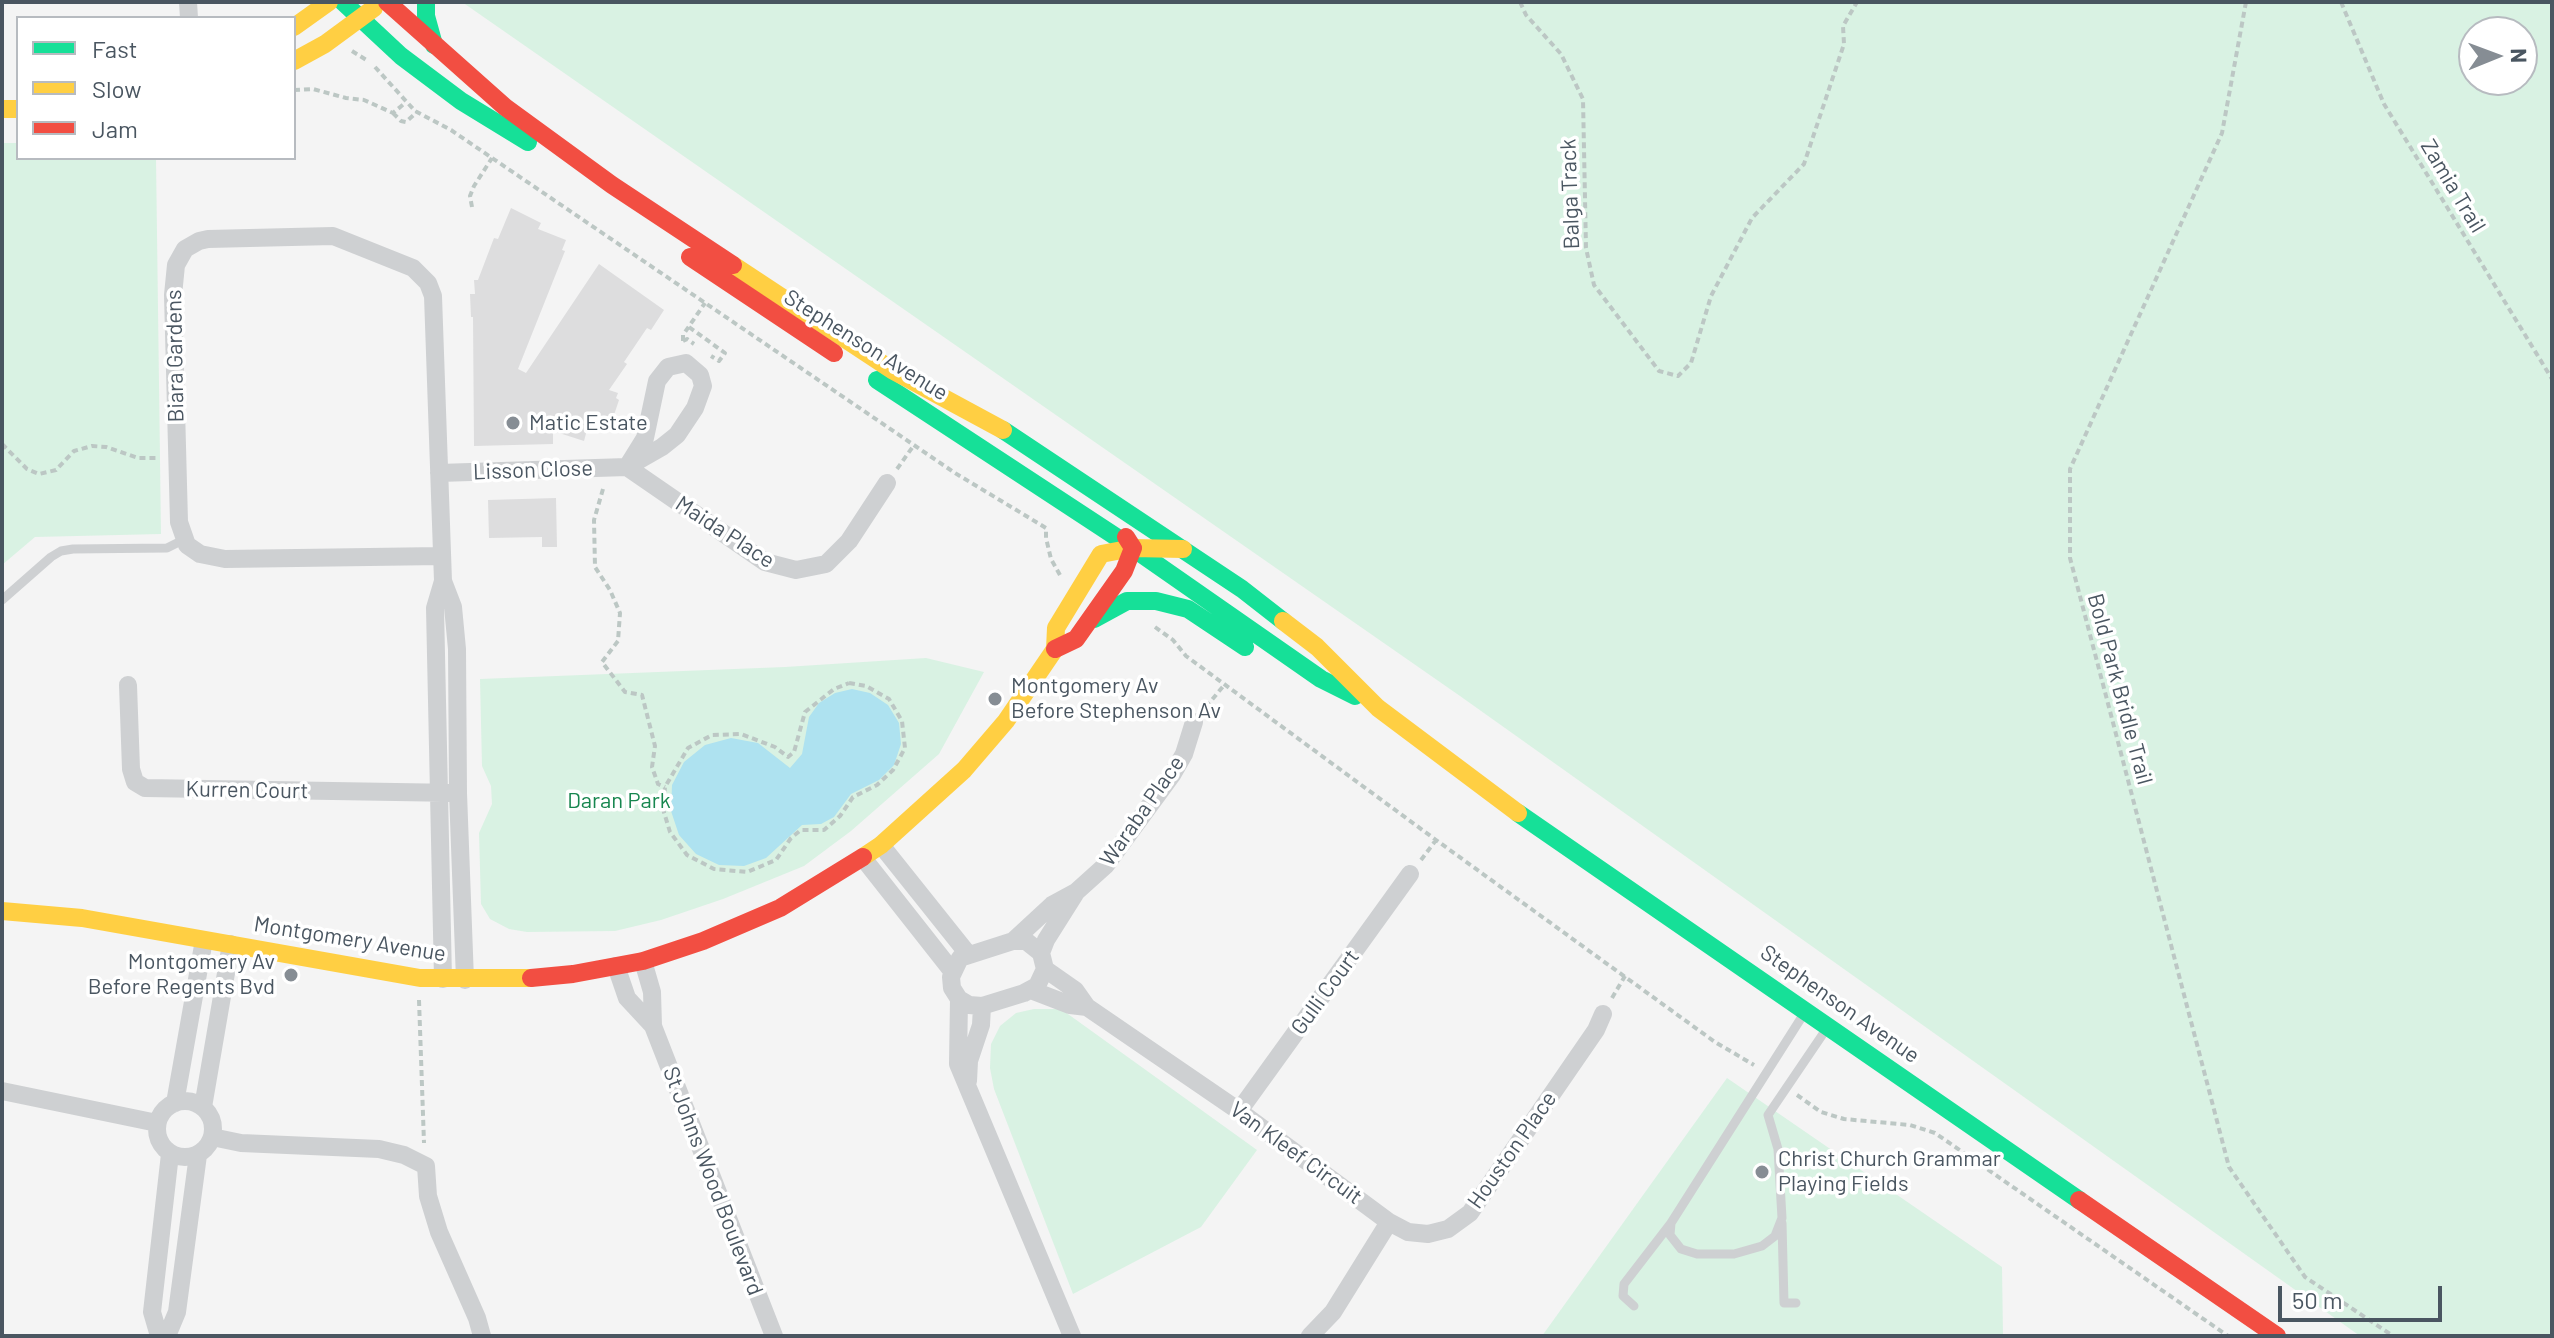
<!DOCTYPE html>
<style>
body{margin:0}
#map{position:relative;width:2554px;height:1338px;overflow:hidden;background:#f4f4f4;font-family:Barlow,sans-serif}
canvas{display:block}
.frame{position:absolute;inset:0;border:4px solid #4a5661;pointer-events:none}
.legend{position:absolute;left:16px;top:16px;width:280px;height:144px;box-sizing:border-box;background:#fff;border:2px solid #b7bbc0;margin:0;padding:10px 14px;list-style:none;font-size:24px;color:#4a5661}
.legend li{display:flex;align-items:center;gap:16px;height:40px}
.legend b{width:40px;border:2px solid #b7bbc0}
.north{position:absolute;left:2458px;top:16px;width:80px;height:80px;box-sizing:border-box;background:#fff;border:2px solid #b7bbc0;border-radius:50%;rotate:89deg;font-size:22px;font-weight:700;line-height:32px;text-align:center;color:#4a5661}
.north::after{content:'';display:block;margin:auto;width:28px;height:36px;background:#868d94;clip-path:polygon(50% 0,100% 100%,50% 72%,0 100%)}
.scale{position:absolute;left:2278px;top:1286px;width:164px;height:36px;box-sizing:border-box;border:4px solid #4a5661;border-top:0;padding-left:10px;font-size:24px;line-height:28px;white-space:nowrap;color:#4a5661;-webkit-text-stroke:6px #fff;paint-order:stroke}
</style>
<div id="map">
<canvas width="2554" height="1338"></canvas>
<div class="frame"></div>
<ul class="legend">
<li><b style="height:10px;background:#16e098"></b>Fast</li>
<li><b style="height:10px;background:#ffcf43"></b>Slow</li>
<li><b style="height:10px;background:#f24e42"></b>Jam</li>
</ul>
<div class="north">N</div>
<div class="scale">50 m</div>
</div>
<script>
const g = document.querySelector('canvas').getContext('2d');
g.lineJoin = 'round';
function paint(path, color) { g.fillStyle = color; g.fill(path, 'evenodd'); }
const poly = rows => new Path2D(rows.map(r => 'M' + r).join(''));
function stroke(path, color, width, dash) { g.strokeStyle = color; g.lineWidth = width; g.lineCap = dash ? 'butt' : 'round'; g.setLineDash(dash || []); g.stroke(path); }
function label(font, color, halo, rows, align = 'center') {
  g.font = font + ' Barlow,sans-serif'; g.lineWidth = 7; g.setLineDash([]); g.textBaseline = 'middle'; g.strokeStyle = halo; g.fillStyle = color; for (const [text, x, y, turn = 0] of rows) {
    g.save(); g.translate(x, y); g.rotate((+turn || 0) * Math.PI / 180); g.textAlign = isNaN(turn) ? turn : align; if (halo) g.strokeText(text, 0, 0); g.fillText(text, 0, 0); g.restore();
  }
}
paint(poly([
 [462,2,2552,2,2552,1336,2360,1336,1460,696],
 [2522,32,2522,80,2474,80,2474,32],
 [2,143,18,143,18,158,156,158,161,534,35,537,2,565],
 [926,658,984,672,939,754,851,831,804,866,723,899,661,920,615,931,527,932,509,929,490,919,481,904,479,833,492,804,491,786,482,766,480,679,785,667],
 [1034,1009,1061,1009,1257,1150,1201,1227,1073,1294,994,1089,990,1068,991,1044,1000,1026,1016,1013],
 [1727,1078,2002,1267,2003,1336,1542,1336]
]), '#d9f2e3');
paint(poly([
 [852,689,870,693,888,705,899,723,901,744,894,765,879,780,851,794,834,817,821,824,802,825,766,858,744,866,719,865,696,854,679,835,671,811,672,785,684,762,705,745,731,738,758,743,790,768,802,754,809,717,819,703,835,693]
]), '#aee2f0');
paint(poly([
 [511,208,541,223,538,229,566,240,562,250,565,251,518,369,526,373,599,264,664,310,651,330,647,328,624,362,627,364,609,390,618,393,616,398,619,400,609,430,588,426,584,441,553,431,553,444,474,446,473,317,471,317,470,294,475,294,474,280,478,280,494,238,498,239],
 [556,498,557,547,542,547,542,537,489,538,488,500]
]), '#ddddde');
stroke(poly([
 [1520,2,1526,15,1561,54,1583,99,1586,248,1594,285,1659,371,1678,376,1691,363,1711,296,1752,218,1804,164,1844,44,1843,26,1857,2],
 [2246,2,2222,133,2070,469,2070,558,2229,1167,2305,1277,2393,1336],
 [2341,2,2384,104,2552,379],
 [352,51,368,61],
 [375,67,415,111,451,130,955,473,1046,528,1046,538,1051,559,1060,575],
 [294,90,313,89,346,98,364,100,393,113,405,103],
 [393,113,401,121,406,122,417,112],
 [472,207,470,196,474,186,492,158],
 [689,327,725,353,719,361,711,356],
 [683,341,687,339,694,344],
 [683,341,683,335,705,303],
 [2,444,27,469,39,474,56,470,74,451,92,446,106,447,138,458,157,458],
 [897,469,914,445],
 [603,489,594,520,595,567,610,590,620,613,618,641,602,662,625,692,642,695,655,746,652,767,658,784,665,787],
 [1155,627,1173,640,1186,656,1436,840,1715,1042,1754,1065],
 [849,683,866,686,889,699,902,721,905,748,893,770,877,785,853,797,840,816,824,830,801,830,791,838,776,860,747,872,714,869,687,855,670,832,663,809,665,787,688,748,712,735,741,734,775,747,788,757,794,752,805,712,834,689,849,683],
 [1206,707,1225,684],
 [1421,860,1436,840],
 [1612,998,1625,976],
 [419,1000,424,1143],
 [1797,1095,1821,1112,1844,1119,1910,1125,1935,1133,2228,1336]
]), '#bcc7c4', 4, [6, 4]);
stroke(poly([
 [2,600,51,557,61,551,73,549,167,548,183,540],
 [1805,1012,1671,1223,1670,1235,1681,1249,1697,1254,1734,1254,1762,1246,1775,1236,1782,1218,1778,1149,1768,1115,1827,1028],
 [1782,1223,1784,1303,1796,1303],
 [1634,1306,1623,1296,1624,1284,1671,1223]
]), '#ced0d2', 9);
stroke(poly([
 [188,2,189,18],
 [439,473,627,467,645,438,657,381,668,367,686,363,700,375,703,386,695,408,677,435,662,447,627,467,765,562,796,570,826,564,849,541,887,483],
 [441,556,225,559,200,554,187,545,179,522,173,295,176,265,185,249,199,241,208,239,333,236,413,268,428,283,433,296,443,581,435,608,443,979],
 [443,581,453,607,457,649,458,793,465,980],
 [128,685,131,769,135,782,145,788,458,793],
 [881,845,968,954],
 [863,858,952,971],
 [1013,941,1052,905,1076,892,1106,865,1172,775,1184,754,1194,722],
 [1013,941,1026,941,1041,953,1045,969,1037,986,1024,993,982,1006,969,1005,959,999,952,988,951,977,960,958,1013,941],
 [1041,953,1046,940,1075,894],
 [643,961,652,992,653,1026,774,1336],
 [616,966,627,998,653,1026],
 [1045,969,1075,990,1087,1007,1239,1111,1389,1222,1333,1312,1310,1336],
 [1031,990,1070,1005,1087,1007],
 [959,999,958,1064,1072,1336],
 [968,1081,969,1061,981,1025,982,1006],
 [2,1091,157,1123],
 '157 1129a28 28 0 1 1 56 0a28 28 0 1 1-56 0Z',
 [175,1103,204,940],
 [203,1107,231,944],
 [1239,1111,1410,874],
 [212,1137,241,1143,379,1149,404,1155,426,1166,428,1196,439,1232,477,1318,482,1336],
 [1389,1222,1408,1232,1428,1234,1448,1229,1470,1213,1596,1030,1603,1014],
 [159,1336,152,1312,170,1154],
 [167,1336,177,1312,198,1155]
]), '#ced0d2', 18);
stroke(poly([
 [343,2,401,56,461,101,528,142],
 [426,2,426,16,434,45],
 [877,380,1133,548,1321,679,1355,696],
 [1003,430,1242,589,1283,621],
 [1094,619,1127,601,1156,601,1188,609,1245,647],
 [1518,813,2079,1200]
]), '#16e098', 18);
stroke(poly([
 [294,27,329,2],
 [294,61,325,44,374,8],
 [2,109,18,109],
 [733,265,892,370,1003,430],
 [1283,621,1317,647,1378,708,1518,813],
 [863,857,881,845,964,770,1006,721,1055,649,1056,628,1101,554,1133,548,1183,549],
 [2,911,82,918,420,978,531,978]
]), '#ffcf43', 18);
stroke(poly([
 [387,2,505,107,612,185,733,265],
 [690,257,834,353],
 [1055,649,1076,639,1124,571,1133,548,1126,537],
 [531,978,573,974,643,961,703,941,780,908,863,857],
 [2079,1200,2277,1336]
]), '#f24e42', 18);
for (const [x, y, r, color] of [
 [513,423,8,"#868d94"],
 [995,699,8,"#868d94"],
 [291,975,8,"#868d94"],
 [1762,1172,8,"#868d94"]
]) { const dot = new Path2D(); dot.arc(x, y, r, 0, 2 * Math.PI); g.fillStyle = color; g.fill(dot); stroke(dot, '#fff', 3); }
label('22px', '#4a5661', '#fff', [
 ["Zamia Trail",2453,186,59],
 ["Balga Track",1570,194,-92],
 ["Stephenson Avenue",866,345,32],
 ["Biara Gardens",175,356,-91],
 ["Lisson Close",533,470,-2],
 ["Maida Place",725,532,33],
 ["Bold Park Bridle Trail",2120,689,75],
 ["Kurren Court",247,790,1],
 ["Waraba Place",1142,811,-55],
 ["Montgomery Avenue",350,939,9],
 ["Gulli Court",1325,992,-54],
 ["Stephenson Avenue",1840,1004,35],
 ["Houston Place",1512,1150,-55],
 ["Van Kleef Circuit",1296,1153,36],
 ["St Johns Wood Boulevard",713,1181,69]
]);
label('22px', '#4a5661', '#fff', [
 ["Matic Estate",529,423],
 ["Montgomery Av",1011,686],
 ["Before Stephenson Av",1011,711],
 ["Montgomery Av",275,962,"right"],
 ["Before Regents Bvd",275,987,"right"],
 ["Christ Church Grammar",1778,1159],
 ["Playing Fields",1778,1184]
], 'left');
label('22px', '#17864f', '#fff', [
 ["Daran Park",619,801]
]);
</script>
